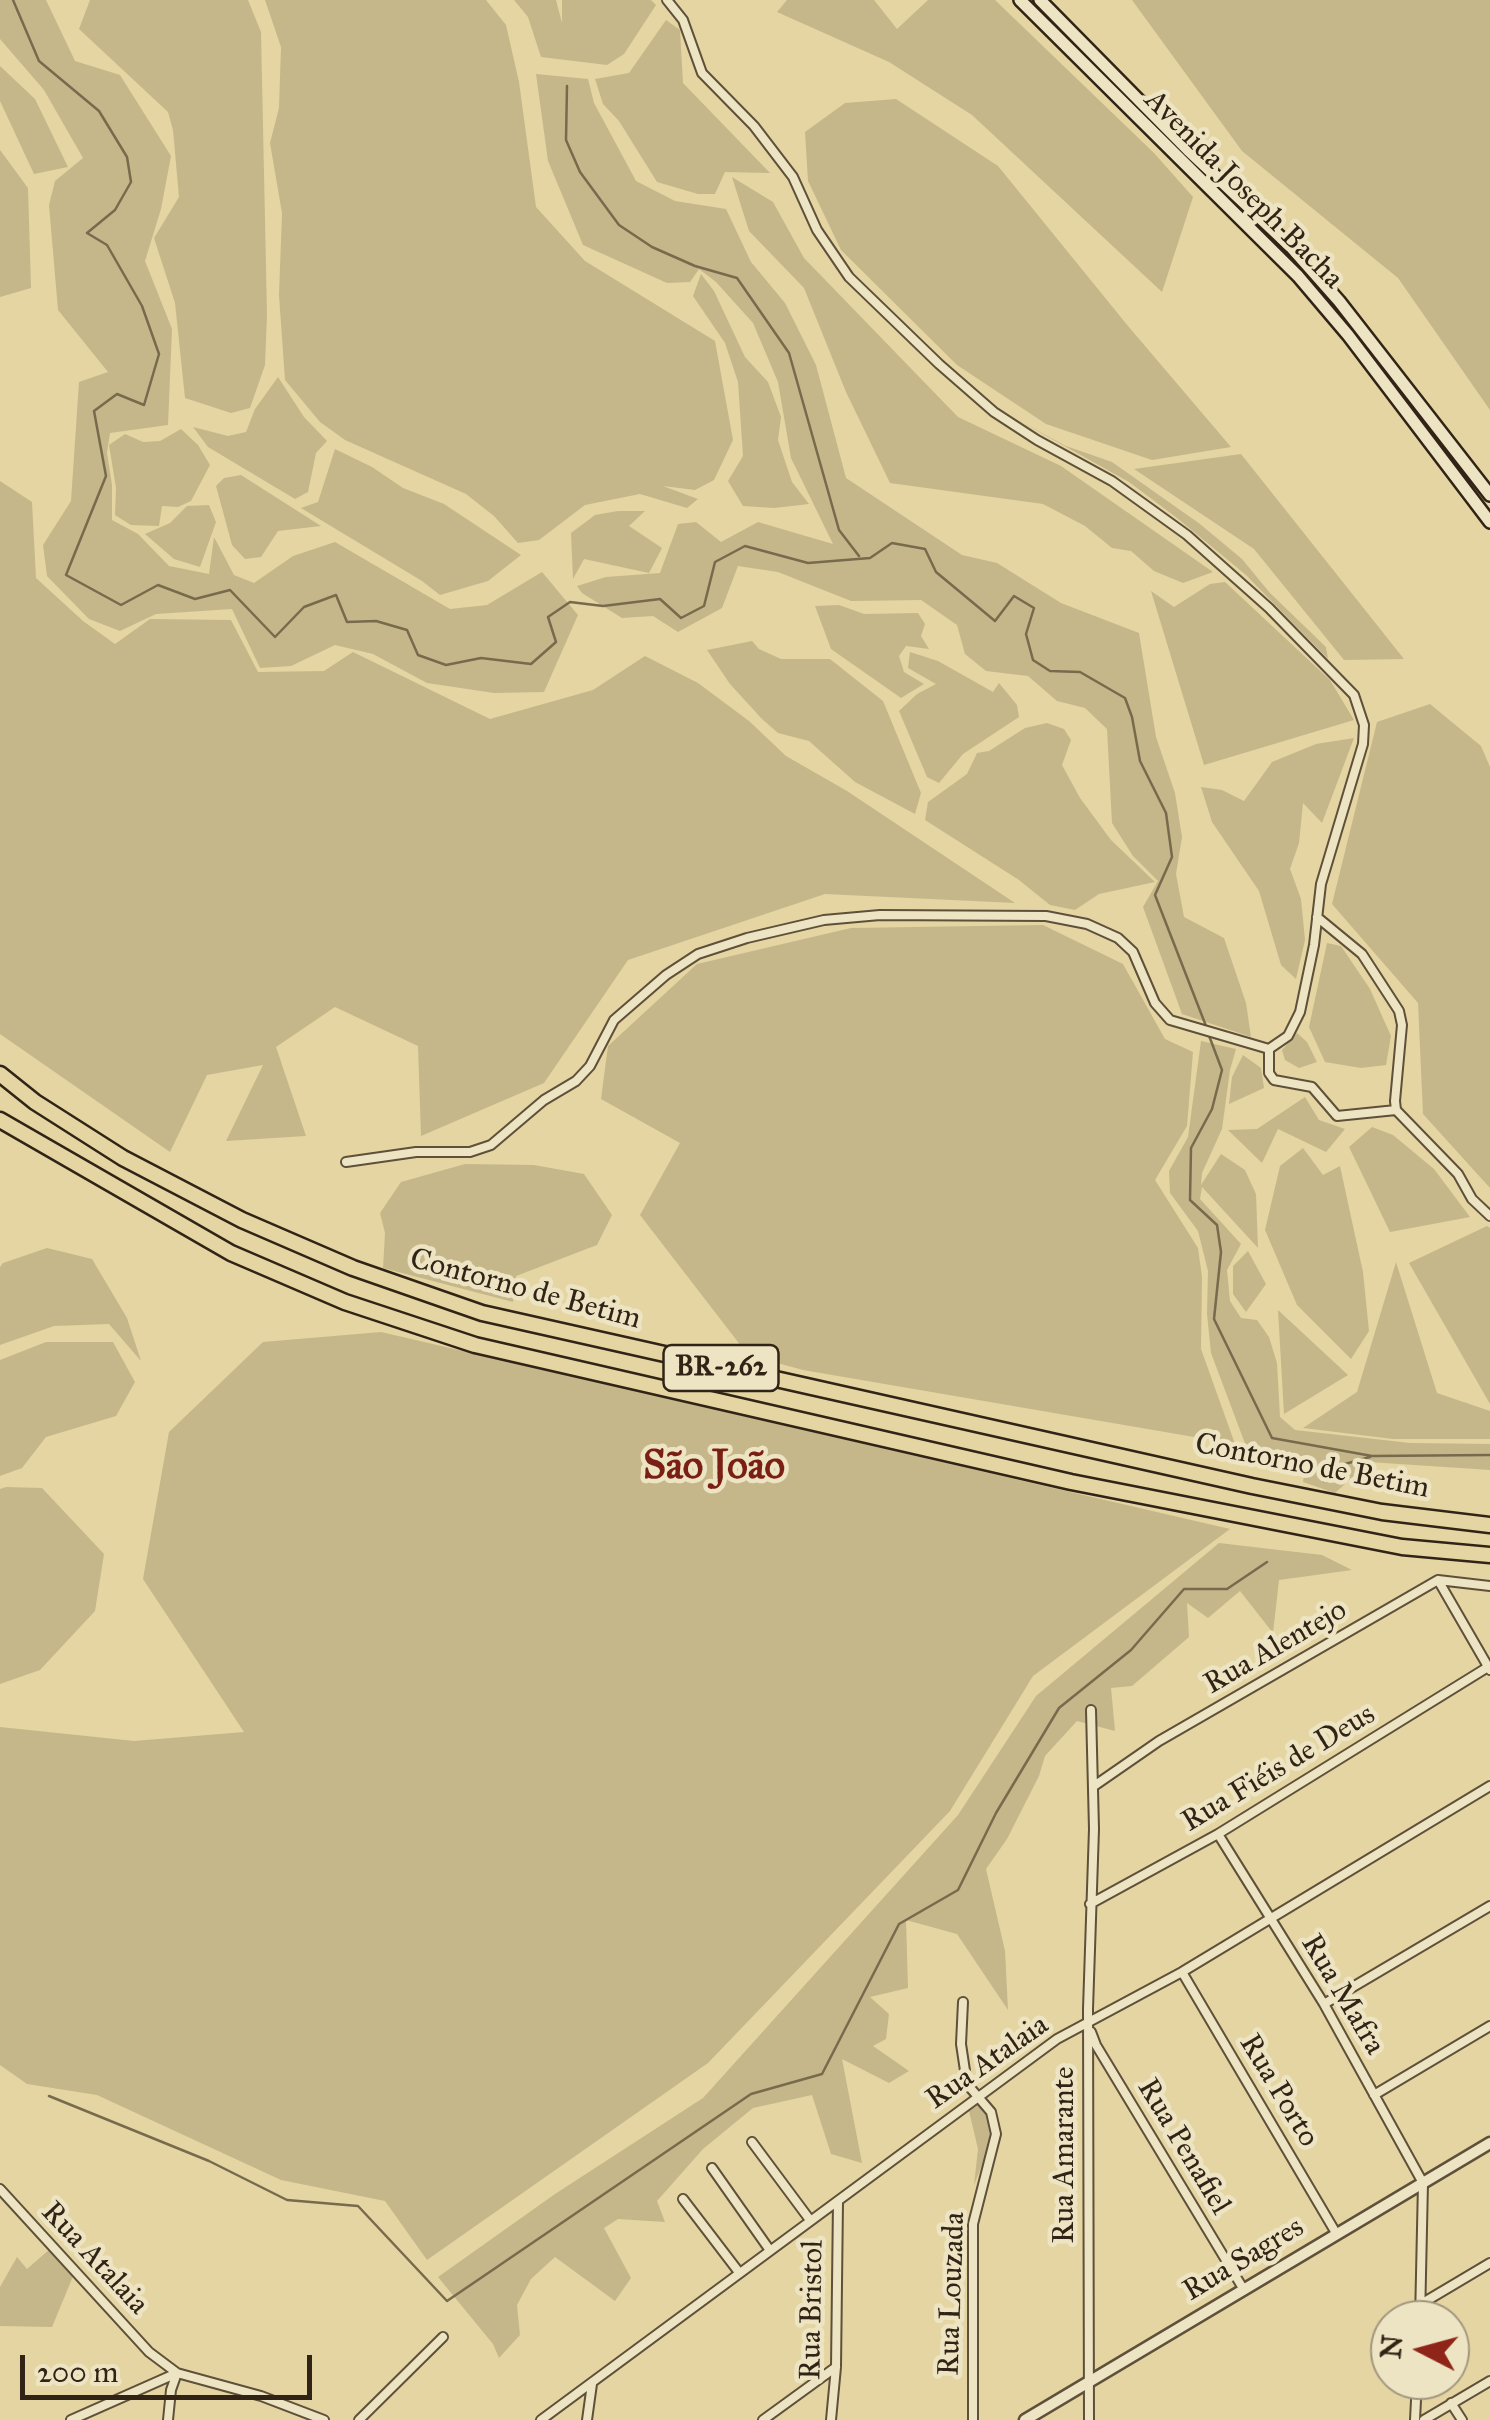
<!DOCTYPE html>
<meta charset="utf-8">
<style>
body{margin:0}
#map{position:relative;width:1490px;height:2420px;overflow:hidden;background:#e4d5a2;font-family:"IM FELL Great Primer",serif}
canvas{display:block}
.north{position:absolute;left:1370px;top:2300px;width:100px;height:100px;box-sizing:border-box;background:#ede4c3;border:2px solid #a2977e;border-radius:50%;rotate:276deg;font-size:28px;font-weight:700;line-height:40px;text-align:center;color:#312416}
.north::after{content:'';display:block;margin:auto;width:35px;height:45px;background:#8f2418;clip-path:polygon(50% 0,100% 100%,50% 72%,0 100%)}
.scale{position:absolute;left:20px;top:2355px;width:292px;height:45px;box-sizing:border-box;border:5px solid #312416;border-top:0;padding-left:12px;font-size:30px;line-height:35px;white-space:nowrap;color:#312416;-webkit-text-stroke:8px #ede4c3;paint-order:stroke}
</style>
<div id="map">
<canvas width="1490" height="2420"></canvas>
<div class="north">N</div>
<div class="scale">200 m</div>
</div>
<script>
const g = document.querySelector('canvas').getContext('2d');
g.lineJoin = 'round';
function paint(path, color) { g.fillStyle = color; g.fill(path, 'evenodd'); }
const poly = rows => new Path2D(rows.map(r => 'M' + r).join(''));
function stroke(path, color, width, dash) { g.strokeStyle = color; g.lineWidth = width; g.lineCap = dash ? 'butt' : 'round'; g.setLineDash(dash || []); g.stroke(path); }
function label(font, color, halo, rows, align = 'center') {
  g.font = font + ' "IM FELL Great Primer",serif'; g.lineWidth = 9; g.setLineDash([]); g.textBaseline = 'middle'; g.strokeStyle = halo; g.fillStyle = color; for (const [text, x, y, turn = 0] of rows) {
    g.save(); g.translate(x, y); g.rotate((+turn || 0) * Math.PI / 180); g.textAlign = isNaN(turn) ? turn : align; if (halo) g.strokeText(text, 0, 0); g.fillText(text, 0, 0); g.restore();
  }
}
paint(poly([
 [0,0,46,0,75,61,120,75,171,156,161,209,145,261,172,329,168,425,110,433,107,453,112,485,112,520,138,534,169,566,209,574,214,537,234,575,254,583,293,556,335,542,450,609,487,605,542,572,578,615,544,692,494,693,427,683,373,654,335,645,291,666,260,668,232,609,156,614,120,631,89,619,47,576,43,545,71,501,79,382,108,372,58,310,49,205,55,181,83,158,44,90,0,39],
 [90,0,248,0,261,32,267,315,265,365,250,408,231,413,185,398,175,303,154,238,179,197,173,130,168,112,79,29],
 [265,0,486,0,506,25,519,82,536,207,585,261,715,341,733,440,714,480,695,490,663,486,698,499,687,508,640,494,585,505,539,540,518,543,494,516,466,494,345,440,320,422,285,380,279,295,282,213,270,143,279,108,281,47],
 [514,0,556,0,562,23,562,0,651,0,656,5,624,54,607,65,541,57,528,17],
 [787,0,874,0,897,29,928,0,995,0,1154,153,1193,197,1162,292,972,115,889,62,777,12],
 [1132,0,1490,0,1490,410,1398,278,1242,151],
 [666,20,680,30,683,83,770,173,725,172,715,194,698,194,657,182,619,121,603,104,595,79,629,73],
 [0,66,35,99,68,167,34,174,0,101],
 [536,74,588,79,594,103,636,181,675,201,726,209,751,262,785,303,816,365,846,478,962,555,997,563,1061,603,1139,633,1156,737,1175,793,1182,837,1176,874,1184,917,1224,938,1246,1003,1251,1037,1182,1014,1143,907,1158,881,1133,856,1112,823,1107,729,1085,708,1057,701,1028,676,986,671,965,654,957,625,921,600,851,601,778,572,738,566,722,608,678,632,653,616,622,618,582,593,577,586,606,577,660,573,678,524,696,522,721,542,758,522,833,544,791,458,778,382,753,323,716,282,699,269,690,282,667,283,583,245,548,161],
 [896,99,998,166,1128,326,1231,447,1152,460,1046,424,957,365,841,250,808,181,805,132,845,103],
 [0,150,28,188,31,288,0,297],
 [732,177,773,202,804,258,958,417,1061,466,1213,572,1183,583,1154,571,1131,551,1112,548,1085,526,1043,504,890,483,846,392,804,288,749,231],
 [701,274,714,291,745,357,768,382,781,417,778,440,792,482,809,504,774,508,743,506,728,481,743,456,738,382,725,343,693,296],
 [278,377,304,417,327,441,316,453,308,492,295,499,208,447,193,427,228,436,246,432,255,409],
 [1016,419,1066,446,1112,462,1200,524,1242,559,1270,593,1326,647,1328,659,1246,575,1177,518,1129,482],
 [181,429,198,445,210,465,191,501,178,507,162,506,159,526,131,525,115,515,116,488,109,445,125,434,143,442,160,441],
 [335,449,372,467,403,488,444,504,521,555,488,581,440,595,422,581,301,508,318,502],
 [1241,454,1404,659,1344,660,1254,549,1134,469],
 [241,475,321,526,278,531,261,557,245,559,232,545,216,486,224,478],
 [0,481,32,502,36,578,83,621,115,644,150,619,231,620,258,672,324,671,353,652,490,719,593,690,645,656,698,683,749,721,786,756,847,791,1015,903,825,894,628,960,544,1083,421,1136,418,1046,335,1007,276,1047,306,1136,226,1141,263,1065,207,1075,170,1152,0,1034],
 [209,505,216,522,200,567,174,559,145,534,170,523,187,506],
 [618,511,645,511,629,526,662,548,649,573,584,559,573,579,571,533,595,515],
 [1225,582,1330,680,1354,720,1204,765,1151,591,1174,607,1210,584],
 [839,605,864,614,918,613,925,624,921,636,929,649,906,646,899,656,904,672,924,684,901,698,831,649,815,606],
 [752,641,759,649,781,659,830,659,883,701,921,793,915,814,855,782,809,741,778,733,762,719,730,684,707,650],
 [910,652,938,661,993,692,999,683,1017,705,1019,717,963,754,939,783,927,777,899,711,917,694,936,684,908,668],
 [1430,704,1481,746,1490,767,1490,1188,1423,1114,1418,1003,1332,904,1377,722],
 [1047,723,1064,729,1071,740,1062,765,1080,798,1111,840,1155,882,1099,894,1075,910,1050,905,1019,880,925,820,928,802,967,774,977,753,989,751,1025,728],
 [1354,738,1322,823,1303,803,1299,843,1290,869,1301,899,1305,940,1296,979,1281,965,1259,891,1212,822,1201,787,1222,790,1244,801,1272,762,1316,744],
 [1043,925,1123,964,1165,1039,1193,1052,1187,1126,1155,1180,1198,1248,1202,1277,1201,1349,1235,1444,803,1370,748,1355,640,1215,680,1143,601,1099,608,1046,697,964,851,928],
 [1327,943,1341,946,1370,989,1391,1036,1386,1065,1361,1068,1325,1062,1309,1027],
 [1297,1033,1307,1042,1317,1062,1299,1068,1285,1060,1282,1050],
 [1201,1041,1236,1049,1230,1070,1222,1129,1202,1173,1201,1185,1221,1154,1245,1170,1256,1194,1258,1248,1202,1187,1200,1199,1241,1244,1227,1270,1230,1301,1241,1318,1257,1320,1269,1337,1277,1363,1280,1417,1295,1430,1410,1443,1490,1444,1490,1470,1369,1462,1335,1493,1303,1482,1306,1462,1252,1462,1211,1353,1207,1314,1208,1271,1198,1231,1170,1193,1169,1171,1188,1137],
 [1243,1055,1261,1068,1264,1088,1229,1104,1232,1077],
 [1305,1097,1319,1120,1345,1129,1326,1152,1278,1129,1262,1163,1228,1130,1257,1129],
 [1372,1127,1393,1135,1434,1169,1470,1217,1390,1232,1349,1147],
 [1303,1148,1323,1175,1340,1166,1363,1272,1369,1331,1351,1359,1297,1305,1265,1230,1280,1166],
 [465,1164,534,1165,584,1174,612,1215,597,1245,516,1276,513,1302,383,1268,385,1233,380,1213,401,1182],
 [1487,1226,1490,1228,1490,1404,1409,1263],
 [47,1248,92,1259,127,1318,141,1361,109,1324,54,1326,0,1345,0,1267,3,1263],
 [1248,1251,1266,1284,1246,1312,1233,1294,1233,1266],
 [1396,1262,1437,1393,1490,1411,1490,1439,1393,1439,1303,1428,1357,1392],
 [1278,1310,1348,1375,1284,1414],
 [381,1332,1230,1529,1033,1676,950,1811,708,2063,427,2260,385,2201,281,2180,97,2095,27,2084,0,2065,0,1727,134,1741,244,1732,143,1579,169,1432,263,1342],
 [46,1342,113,1342,135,1382,116,1416,46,1437,22,1468,0,1476,0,1360],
 [6,1487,42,1488,104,1554,95,1611,40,1670,0,1684,0,1489],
 [1219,1543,1322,1555,1352,1570,1279,1580,1273,1633,1240,1591,1208,1618,1187,1603,1189,1637,1132,1686,1111,1688,1115,1731,1077,1721,1045,1756,1039,1776,1007,1839,986,1869,1005,1951,1008,2010,957,1934,906,1920,908,1988,870,1997,889,2014,886,2039,873,2046,909,2071,889,2083,842,2059,862,2163,831,2154,812,2095,753,2108,703,2149,657,2201,665,2222,618,2219,604,2228,631,2278,615,2301,555,2257,531,2279,517,2305,520,2335,499,2358,493,2344,438,2277,555,2194,703,2098,958,1815,1036,1696],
 [980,2104,989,2119,990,2134,988,2150,974,2185,978,2149,969,2111],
 [50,2249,74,2274,52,2327,0,2326,0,2287,17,2257,27,2269]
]), '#c6b78a');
stroke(poly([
 [13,0,39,61,99,111,127,157,131,182,115,210,87,233,107,245,142,306,159,354,144,405,117,394,94,411,106,476,66,575,121,605,158,585,195,599,230,590,275,637,304,607,336,595,347,622,376,621,407,630,418,655,446,665,481,658,531,664,556,642,548,617,570,602,603,606,660,599,681,618,704,606,715,562,745,546,808,563,870,558,892,543,925,549,936,572,995,621,1014,596,1034,608,1026,634,1033,660,1050,671,1080,672,1125,698,1132,717,1140,761,1166,813,1172,857,1155,895,1206,1026],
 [567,86,566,140,580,172,619,225,652,247,695,266,737,278,789,353,839,530,859,556],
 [1208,1033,1222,1070,1212,1109,1191,1148,1190,1200,1217,1225,1221,1252,1214,1319,1272,1438,1372,1456,1490,1455],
 [1324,1481,1338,1466,1370,1457],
 [49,2096,209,2161,287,2200,358,2206,447,2301,751,2094,822,2074,899,1924,958,1890,996,1813,1059,1708,1131,1650,1184,1589,1227,1589,1267,1562]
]), '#786a4d', 2.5);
const minor = poly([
 [1317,917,1362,954,1399,1011,1402,1025,1395,1101,1396,1110,1458,1174,1472,1199,1490,1216],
 [1269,1049,1269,1073,1274,1080,1312,1087,1337,1116,1396,1110],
 [346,1162,416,1152,470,1152,491,1145,544,1100,576,1081,590,1066,614,1020,666,975,698,954,747,938,824,920,880,915,1046,916,1087,924,1118,938,1133,952,1155,1003,1170,1020,1269,1049,1288,1036,1300,1012,1314,945,1321,884,1363,744,1364,725,1354,695,1269,608,1187,535,1112,481,1037,440,994,412,939,364,849,277,817,230,793,177,754,126,702,73,683,20,667,0],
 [1438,1580,1490,1670],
 [1094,1786,1159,1741,1438,1580,1490,1586],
 [1218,1834,1324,2004,1423,2183,1420,2320],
 [1090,1904,1218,1834,1488,1667],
 [1182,1972,1336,2233],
 [963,2002,961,2044,967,2084,991,2112,996,2134,973,2224,973,2420],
 [1324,2004,1490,1906],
 [1091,2032,1096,2045,1244,2290],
 [1374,2095,1490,2026],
 [752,2142,810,2220],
 [712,2168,769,2249],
 [0,2189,149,2352,177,2373,261,2396,324,2420],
 [683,2199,738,2271],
 [1421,2304,1490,2263],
 [1451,2403,1462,2420],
 [71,2420,177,2373],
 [168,2420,171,2390,177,2373],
 [359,2420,443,2337],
 [541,2420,1057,2039,1182,1972,1490,1786],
 [587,2420,592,2384],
 [763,2420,836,2367],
 [831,2420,836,2367,838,2202],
 [1089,2420,1088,2009,1094,1829,1091,1710],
 [1415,2420,1417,2380],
 [1424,2420,1490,2381]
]);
const tertiary = poly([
 [1025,2420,1490,2143]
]);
const secondary = poly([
 [1020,0,1298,276,1348,335,1490,522],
 [1040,0,1188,150,1292,248,1339,301,1490,495]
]);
const motorway = poly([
 [0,1074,35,1102,123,1158,242,1220,353,1268,482,1313,1252,1486,1382,1512,1490,1525],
 [0,1120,231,1253,345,1302,475,1345,1071,1482,1402,1547,1490,1555]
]);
stroke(minor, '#5e5039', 12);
stroke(tertiary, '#5e5039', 15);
stroke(secondary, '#312416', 16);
stroke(motorway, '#312416', 19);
stroke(minor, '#ede4c3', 8);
stroke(tertiary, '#ede4c3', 10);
stroke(secondary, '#ede4c3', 11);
stroke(motorway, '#e4d5a2', 14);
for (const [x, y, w] of [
 [721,1368,115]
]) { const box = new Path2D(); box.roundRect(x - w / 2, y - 23, w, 46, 8); g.fillStyle = '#ede4c3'; g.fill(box); stroke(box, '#312416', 2.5); }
label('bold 28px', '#312416', null, [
 ["BR-262",721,1368]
]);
label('30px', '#312416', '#ede4c3', [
 ["Avenida Joseph Bacha",1243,190,45],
 ["Contorno de Betim",525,1290,15],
 ["Contorno de Betim",1312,1467,11],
 ["Rua Alentejo",1276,1648,-30],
 ["Rua Fiéis de Deus",1279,1769,-31],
 ["Rua Mafra",1342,1995,59],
 ["Rua Atalaia",988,2063,-35],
 ["Rua Porto",1278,2091,59],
 ["Rua Penafiel",1183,2147,59],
 ["Rua Amarante",1066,2155,-90],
 ["Rua Atalaia",94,2259,47],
 ["Rua Sagres",1244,2260,-31],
 ["Rua Louzada",953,2294,-88],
 ["Rua Bristol",813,2310,-89]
]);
label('bold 40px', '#7a1f14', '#ede4c3', [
 ["São João",714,1468]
]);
</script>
